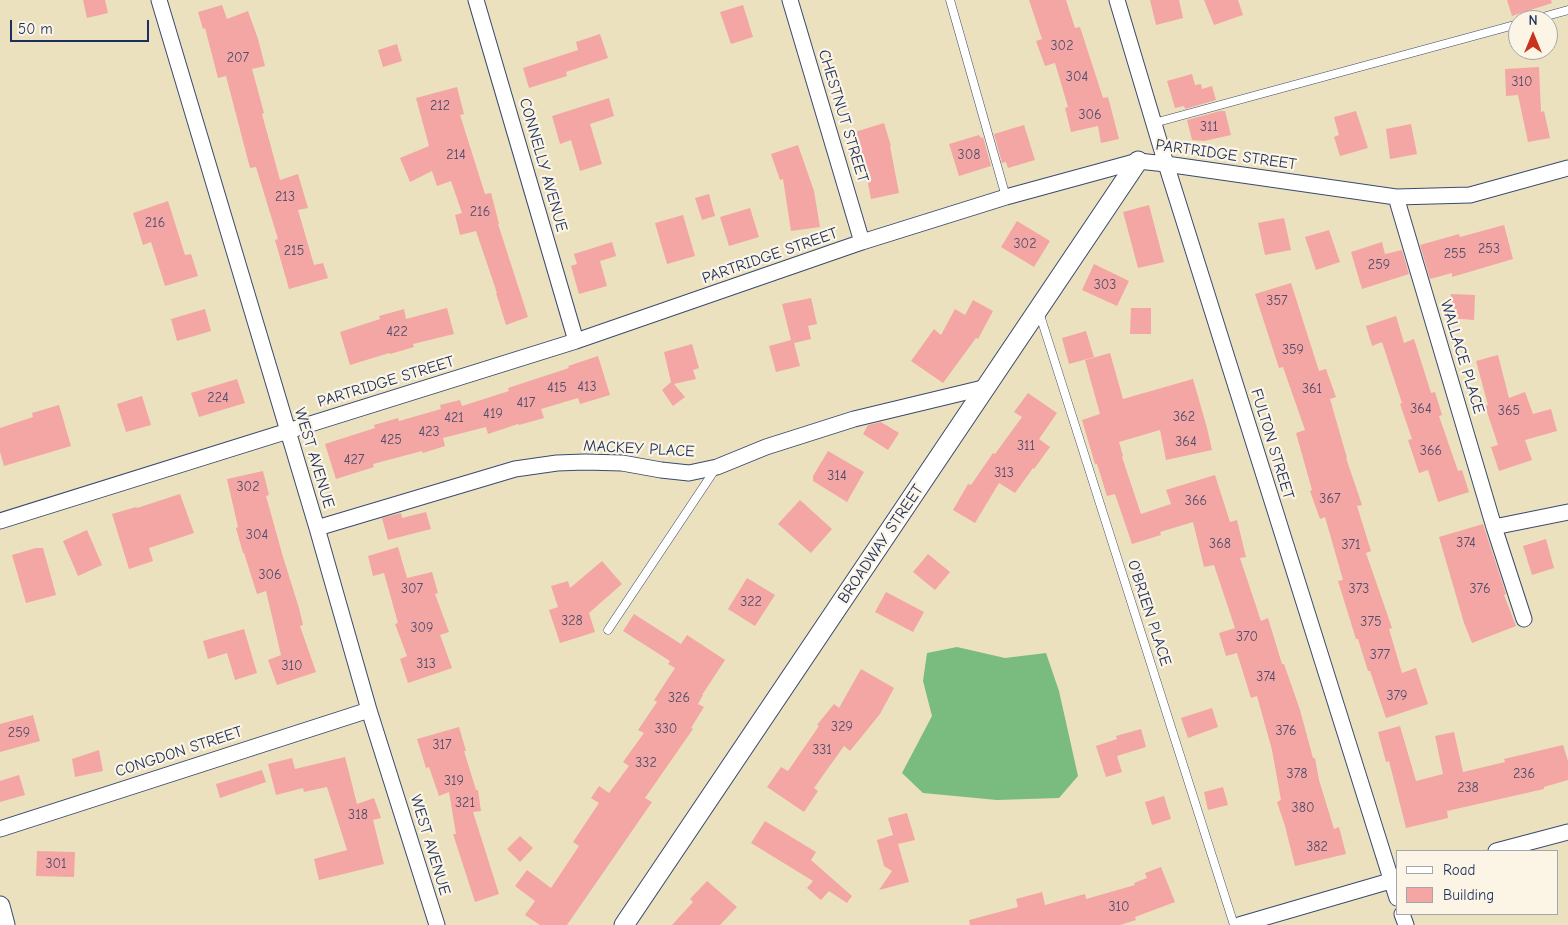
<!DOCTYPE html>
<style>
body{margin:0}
#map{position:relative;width:1568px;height:925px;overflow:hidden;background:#ebe1bf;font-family:"Comic Neue",sans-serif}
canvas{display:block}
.legend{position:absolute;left:1396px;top:850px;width:162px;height:65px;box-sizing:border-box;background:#fcf5e5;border:1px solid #a2a6af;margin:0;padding:6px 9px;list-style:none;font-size:15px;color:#1b2f5e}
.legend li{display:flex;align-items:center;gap:10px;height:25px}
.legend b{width:25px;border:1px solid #a2a6af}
.north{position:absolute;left:1508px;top:10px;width:50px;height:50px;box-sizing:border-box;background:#fcf5e5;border:1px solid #a2a6af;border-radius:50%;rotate:0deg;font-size:14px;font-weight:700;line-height:20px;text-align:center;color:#1b2f5e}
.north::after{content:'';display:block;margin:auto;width:18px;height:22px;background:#c8321e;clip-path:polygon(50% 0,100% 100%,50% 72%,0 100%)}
.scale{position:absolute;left:10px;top:20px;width:139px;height:22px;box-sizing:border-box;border:2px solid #1b2f5e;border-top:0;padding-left:6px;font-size:15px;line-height:18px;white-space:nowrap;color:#1b2f5e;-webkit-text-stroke:4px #fcf5e5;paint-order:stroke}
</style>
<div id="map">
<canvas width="1568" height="925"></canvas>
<ul class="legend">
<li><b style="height:6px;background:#fff"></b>Road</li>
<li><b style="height:14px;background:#f3a6a3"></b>Building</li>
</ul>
<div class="north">N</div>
<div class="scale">50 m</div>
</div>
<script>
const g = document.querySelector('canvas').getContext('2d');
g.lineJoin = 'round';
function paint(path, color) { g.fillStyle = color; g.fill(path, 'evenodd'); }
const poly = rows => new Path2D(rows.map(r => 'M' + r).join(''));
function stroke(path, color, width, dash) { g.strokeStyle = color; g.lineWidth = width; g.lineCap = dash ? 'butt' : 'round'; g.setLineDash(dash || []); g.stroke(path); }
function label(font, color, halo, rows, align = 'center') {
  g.font = font + ' "Comic Neue",sans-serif'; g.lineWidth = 4.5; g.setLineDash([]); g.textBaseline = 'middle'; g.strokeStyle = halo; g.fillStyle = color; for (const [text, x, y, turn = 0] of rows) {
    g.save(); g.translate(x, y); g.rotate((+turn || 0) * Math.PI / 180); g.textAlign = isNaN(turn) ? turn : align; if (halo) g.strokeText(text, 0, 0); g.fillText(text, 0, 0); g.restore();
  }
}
paint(poly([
 [957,647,1005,658,1046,653,1059,691,1078,776,1059,798,997,800,923,793,902,773,932,716,923,681,927,653]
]), '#7abc7f');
paint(poly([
 [83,0,105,0,108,13,87,18],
 [1029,0,1066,0,1075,28,1080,27,1103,98,1108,97,1119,139,1101,143,1098,126,1071,132,1065,108,1068,107,1055,63,1045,66,1036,41,1042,39],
 [1150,0,1179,0,1183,18,1156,25],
 [1204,0,1238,0,1243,15,1214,25],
 [1507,0,1551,0,1552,3,1512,16],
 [222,5,227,19,248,11,258,39,265,66,252,69,264,113,262,114,280,180,298,174,308,208,298,210,314,265,323,263,328,278,289,289,275,240,278,239,256,167,250,168,226,76,218,78,205,28,203,29,198,12],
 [743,5,753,37,731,44,720,12],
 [600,34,608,58,566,72,567,76,529,88,523,68,578,50,576,42],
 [397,44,402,61,383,67,378,50],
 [1539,67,1541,112,1544,111,1550,138,1528,142,1518,95,1506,96,1505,69],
 [1192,74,1195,85,1201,84,1202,89,1212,86,1216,100,1185,109,1184,106,1175,108,1167,81],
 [457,87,464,114,460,115,485,194,491,193,499,224,498,224,528,317,506,325,496,293,497,293,476,231,460,235,455,215,462,213,451,181,437,186,432,171,410,182,400,158,429,146,416,98],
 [609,98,614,116,590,124,602,164,580,171,571,140,560,144,552,116],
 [1220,111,1225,111,1231,135,1204,141,1192,140,1187,120],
 [1356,111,1368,148,1340,156,1334,137,1339,135,1334,117],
 [884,123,891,146,890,146,899,193,871,199,863,158,855,132],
 [1411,124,1417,154,1390,159,1386,129],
 [1024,125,1035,160,1008,168,1006,162,1002,163,994,134],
 [979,135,981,138,983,137,991,166,959,176,949,144],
 [798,145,814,191,820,227,791,231,783,179,780,180,771,154],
 [709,194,715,216,702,220,695,198],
 [168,201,185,255,191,254,198,276,165,286,151,242,143,245,133,213],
 [1149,205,1164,262,1138,268,1123,212],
 [750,208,759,237,729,246,720,217],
 [683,215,695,256,667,264,655,223],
 [1284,218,1291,250,1265,255,1258,223],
 [1017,221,1050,241,1034,267,1001,247],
 [1504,225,1513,259,1452,277,1452,273,1430,279,1420,245,1459,234,1460,237],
 [1329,230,1340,262,1316,270,1305,237],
 [612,242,616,256,600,261,607,286,579,294,571,266,577,264,574,254],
 [1382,242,1385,254,1402,250,1409,274,1362,289,1351,252],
 [1094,264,1129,281,1117,306,1082,290],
 [1291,283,1319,371,1326,369,1336,397,1330,399,1347,458,1346,458,1362,505,1357,506,1371,551,1366,553,1392,628,1389,629,1402,673,1416,668,1428,704,1386,718,1370,671,1368,671,1358,639,1356,639,1338,581,1343,580,1325,517,1320,519,1310,491,1312,490,1296,433,1305,430,1283,367,1279,368,1255,294],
 [1451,294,1475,295,1474,320,1449,318],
 [811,298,817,324,808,326,811,339,794,343,800,366,776,372,769,346,791,340,782,304],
 [973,300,993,311,978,339,976,338,943,383,911,361,934,329,941,335,955,309,965,315],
 [447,308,454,334,413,344,414,347,390,354,389,353,350,365,340,332,380,319,379,316,404,309,406,319],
 [1131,308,1151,308,1151,334,1130,334],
 [205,309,211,331,177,341,171,319],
 [1396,316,1404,343,1414,339,1431,393,1435,392,1442,415,1439,416,1458,471,1462,470,1469,492,1438,502,1428,470,1419,473,1408,440,1412,439,1400,404,1402,403,1382,342,1372,346,1366,326],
 [1086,331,1094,357,1069,364,1062,338],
 [692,344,699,368,693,370,696,379,674,384,685,397,673,406,662,390,671,382,664,352],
 [1110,353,1123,399,1193,379,1207,428,1212,450,1166,460,1160,430,1119,442,1123,456,1122,457,1141,514,1171,504,1166,490,1215,475,1230,522,1237,520,1246,557,1240,558,1261,621,1268,618,1282,664,1284,664,1300,710,1313,758,1315,758,1319,780,1334,829,1339,827,1346,854,1295,866,1285,826,1277,802,1281,800,1272,750,1257,696,1251,698,1237,653,1226,656,1219,633,1235,628,1214,565,1204,567,1193,522,1160,532,1161,535,1132,544,1115,494,1107,496,1097,464,1095,464,1082,420,1100,414,1085,360],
 [1498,355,1509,398,1525,392,1533,414,1551,409,1557,431,1525,440,1532,460,1499,471,1491,447,1498,445,1485,406,1488,405,1476,361],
 [598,356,610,395,580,404,578,398,541,409,544,418,519,425,518,424,488,434,486,427,443,438,445,446,423,453,422,451,373,464,374,467,336,479,325,444,375,428,374,425,398,418,399,421,441,409,440,405,460,400,462,406,509,391,508,388,569,368,568,366],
 [237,379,245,403,199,417,191,393],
 [1028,393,1057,413,1039,439,1050,447,1034,469,1033,468,1015,493,999,483,975,523,953,510,968,484,971,485,993,453,995,454,1022,417,1014,412],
 [142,396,151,425,126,432,117,404],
 [59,405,71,446,4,466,0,452,0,428,33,417,32,413],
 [881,422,899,433,888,450,863,434,868,425],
 [828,451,864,472,847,502,813,481,813,476],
 [263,471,269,495,266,496,283,557,299,608,303,625,300,626,316,672,277,685,268,660,281,655,266,591,257,594,244,553,243,553,236,528,238,527,227,479],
 [180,494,194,533,149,548,153,561,129,569,112,514,136,507,137,508],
 [800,500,832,529,811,553,778,524],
 [426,512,431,529,388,540,382,518,401,513,402,518],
 [1483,524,1506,594,1504,595,1516,626,1472,643,1464,623,1439,537],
 [87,530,102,565,78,576,63,541],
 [1546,539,1554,568,1532,575,1523,546],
 [398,547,407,578,432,572,438,593,435,594,449,632,440,635,452,668,408,683,400,659,407,656,395,624,398,623,384,573,373,576,368,556],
 [36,548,43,548,56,595,26,603,12,555],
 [928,554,950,572,935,590,913,572],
 [602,561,622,584,589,613,595,632,560,643,549,610,558,607,551,586,568,581,570,588],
 [747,578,775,595,755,626,728,609],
 [886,592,924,612,913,632,875,612],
 [634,614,681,644,687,635,725,660,702,695,703,695,698,704,704,707,691,728,693,729,645,798,652,802,567,925,540,925,525,915,535,901,515,886,527,870,551,888,579,846,573,842,599,803,591,798,599,786,609,793,629,766,623,762,644,733,638,730,657,702,654,700,675,668,668,664,670,661,623,631],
 [244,629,257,673,235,680,227,653,208,659,203,641],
 [861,669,894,688,880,714,850,751,844,746,814,788,818,791,804,812,767,787,781,767,788,771,819,726,817,725,834,704,839,708],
 [1212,708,1218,727,1188,738,1181,718],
 [33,715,40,741,0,752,0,724],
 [1400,726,1416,781,1443,774,1435,736,1454,732,1463,772,1505,762,1504,759,1563,745,1568,761,1568,780,1544,787,1544,789,1447,811,1448,818,1406,828,1389,761,1386,762,1378,732],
 [459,727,466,751,464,751,476,790,478,790,481,811,473,812,499,894,475,902,453,834,456,834,449,792,439,796,429,767,426,768,417,739],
 [1141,729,1146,747,1117,756,1122,772,1106,777,1096,746,1117,739,1116,736],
 [99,750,103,771,75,777,72,759],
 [345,757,357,804,374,798,381,818,373,820,384,864,319,880,314,859,347,850,327,787,304,792,303,788,276,795,268,764,292,758,295,769],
 [262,770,266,782,220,798,216,784],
 [19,775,25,795,0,802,0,781],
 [1223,787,1228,805,1208,810,1204,792],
 [1164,796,1171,819,1152,825,1145,802],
 [907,813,915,840,898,844,909,882,879,890,892,871,884,866,877,840,893,835,888,818],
 [765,821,816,852,811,860,852,896,847,903,829,891,821,900,807,888,813,881,751,843],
 [520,836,533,848,520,862,507,849],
 [37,851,75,852,74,877,36,876],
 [1161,867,1175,902,1135,917,1136,920,1120,925,970,925,969,920,1018,907,1016,899,1042,892,1045,905,1085,894,1086,899,1135,885,1134,883,1147,878,1145,873],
 [707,881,737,907,720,925,672,925,693,902,690,899]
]), '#f3a6a3');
const service = poly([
 [950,0,1006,197],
 [1532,20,1568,10],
 [1154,123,1518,24],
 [1039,312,1234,925],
 [608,630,716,468]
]);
const minor = poly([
 [159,0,317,528,369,710,437,925],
 [476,0,576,341],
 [790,0,862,242],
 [1117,0,1166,164,1397,898],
 [1396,197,1494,527,1524,619],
 [0,521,576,341,862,242,1006,197,1138,161,1166,164,1396,197,1470,195,1568,168],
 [1494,527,1568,512],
 [317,528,515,469,557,463,585,462,622,463,661,470,689,473,717,467,766,447,854,419,987,387],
 [0,829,369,710],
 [1496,851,1568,832],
 [1402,914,1406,925],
 [1239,925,1397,879]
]);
const tertiary = poly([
 [0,906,5,925],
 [624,925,1138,161]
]);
stroke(service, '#3a4a6d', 9);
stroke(minor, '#3a4a6d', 17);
stroke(tertiary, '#3a4a6d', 21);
stroke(service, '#fff', 8);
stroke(minor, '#fff', 15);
stroke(tertiary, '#fff', 19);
label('14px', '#514d6f', null, [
 ["302",1062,46],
 ["207",238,58],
 ["304",1077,77],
 ["310",1522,82],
 ["212",440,106],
 ["306",1090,115],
 ["311",1209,127],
 ["214",456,155],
 ["308",969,155],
 ["213",285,197],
 ["216",480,212],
 ["216",155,223],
 ["302",1025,244],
 ["253",1489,249],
 ["215",294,251],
 ["255",1455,254],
 ["259",1379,265],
 ["303",1105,285],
 ["357",1277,301],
 ["422",397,332],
 ["359",1293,350],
 ["413",587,387],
 ["415",557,388],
 ["361",1312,389],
 ["224",218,398],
 ["417",526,403],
 ["364",1421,409],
 ["365",1509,411],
 ["419",493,414],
 ["362",1184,417],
 ["421",454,418],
 ["423",429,432],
 ["425",391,440],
 ["364",1186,442],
 ["311",1026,446],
 ["366",1431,451],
 ["427",354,460],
 ["313",1004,473],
 ["314",837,476],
 ["302",248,487],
 ["367",1330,499],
 ["366",1196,501],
 ["304",257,535],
 ["374",1466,543],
 ["368",1220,544],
 ["371",1351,545],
 ["306",270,575],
 ["307",412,589],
 ["373",1359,589],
 ["376",1480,589],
 ["322",751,602],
 ["328",572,621],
 ["375",1371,622],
 ["309",422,628],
 ["370",1247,637],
 ["377",1380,655],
 ["313",426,664],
 ["310",292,666],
 ["374",1266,677],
 ["379",1397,696],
 ["326",679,698],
 ["329",842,727],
 ["330",666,729],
 ["376",1286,731],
 ["259",19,733],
 ["317",442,745],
 ["331",822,750],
 ["332",646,763],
 ["378",1297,774],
 ["236",1524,774],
 ["319",454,781],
 ["238",1468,788],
 ["321",465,803],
 ["380",1303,808],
 ["318",358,815],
 ["382",1317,847],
 ["301",56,864],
 ["310",1119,907]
]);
label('16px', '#1b2f5e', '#fcf5e5', [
 ["CHESTNUT STREET",843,116,73],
 ["PARTRIDGE STREET",1226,155,8],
 ["CONNELLY AVENUE",543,165,74],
 ["PARTRIDGE STREET",770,256,-19],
 ["WALLACE PLACE",1462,357,73],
 ["PARTRIDGE STREET",386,382,-17],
 ["FULTON STREET",1272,444,73],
 ["MACKEY PLACE",639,449,3],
 ["WEST AVENUE",314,458,73],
 ["BROADWAY STREET",881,544,-56],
 ["O'BRIEN PLACE",1149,613,72],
 ["CONGDON STREET",179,752,-18],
 ["WEST AVENUE",430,845,73]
]);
</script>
